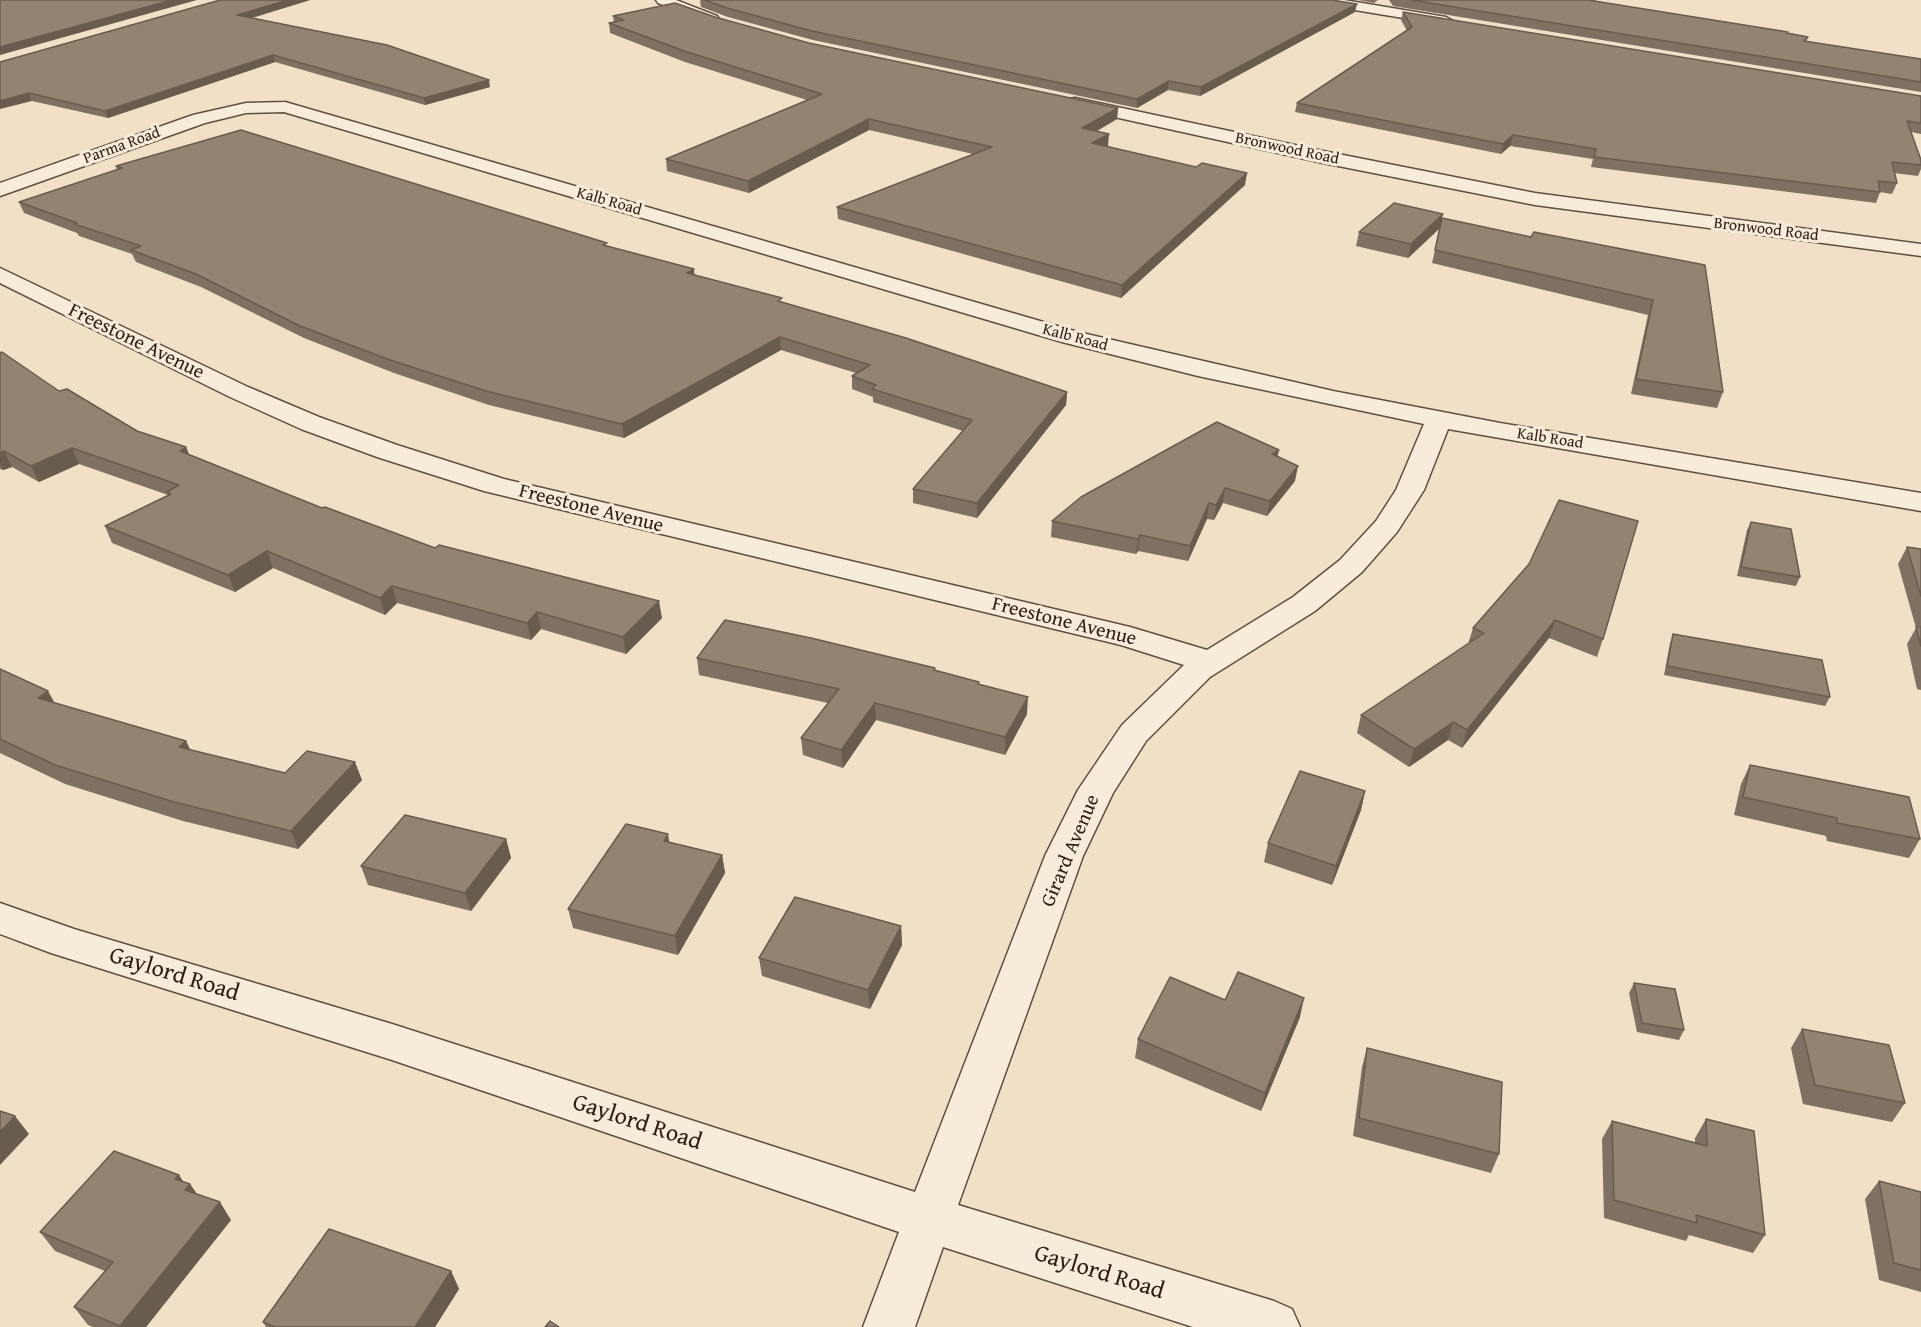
<!DOCTYPE html>
<style>
body{margin:0}
canvas{display:block;background:#f2e0c6}
</style>
<canvas width="1921" height="1327"></canvas>
<script>
const g = document.querySelector('canvas').getContext('2d');
g.lineJoin = 'round';
const poly = rows => new Path2D(rows.map(r => 'M' + r).join(''));
function stroke(path, color, width, dash) { g.strokeStyle = color; g.lineWidth = width; g.lineCap = dash ? 'butt' : 'round'; g.setLineDash(dash || []); g.stroke(path); }
function paint(path, color) { g.fillStyle = color; g.fill(path, 'evenodd'); }
function label(font, color, halo, rows, align = 'center') {
  g.font = font + ' "Gentium Book Plus",serif'; g.lineWidth = 6; g.setLineDash([]); g.textBaseline = 'middle'; g.strokeStyle = halo; g.fillStyle = color; for (const [text, x, y, turn = 0] of rows) {
    g.save(); g.translate(x, y); g.rotate((+turn || 0) * Math.PI / 180); g.textAlign = isNaN(turn) ? turn : align; if (halo) g.strokeText(text, 0, 0); g.fillText(text, 0, 0); g.restore();
  }
}
const minor = poly([
 [1311,0,1344,0,1446,17,1453,21,1446,25,1318,4,1311,0],
 [285,102,1078,332,1333,391,1500,423,1921,493,1921,511,1448,429,1424,490,1397,532,1362,572,1315,611,1210,677,1146,741,1113,793,1083,856,958,1205,1274,1301,1292,1309,1300,1327,1193,1327,943,1247,915,1327,863,1327,899,1232,392,1060,51,953,0,934,0,903,74,929,392,1024,915,1192,1045,856,1078,790,1122,725,1184,665,1121,645,484,491,377,457,301,429,230,397,0,283,0,268,248,387,319,417,397,445,504,479,1130,627,1207,650,1293,597,1340,560,1376,521,1396,490,1424,424,1198,376,1062,342,284,112,246,113,205,123,0,196,0,183,193,115,246,103,285,102]
]);
const tertiary = poly([
 [656,0,676,0,717,16,719,19,712,23,707,22,658,3,656,0],
 [1075,98,1323,151,1535,193,1921,244,1921,256,1535,205,1323,163,1069,107,1067,103,1069,99,1075,98]
]);
stroke(minor, '#5f4f41', 3);
stroke(tertiary, '#5f4f41', 3);
paint(minor, '#f7ebda');
paint(tertiary, '#f7ebda');
paint(poly([
 [220,0,310,0,251,18,490,87,425,105,275,62,108,118,32,101,0,62],
 [700,0,1332,0,1355,12,1200,96,1168,90,1137,108,813,40,728,17,701,7],
 [1358,0,1378,0,1374,3],
 [1389,0,1596,0,1595,1,1788,32,1787,34,1808,37,1806,42,1921,59,1921,92,1393,6],
 [1403,12,1921,96,1921,134,1911,132,1921,160,1921,169,1918,176,1894,173,1897,183,1892,194,1880,192,1876,203,1591,167,1593,159,1510,146,1501,154,1295,112,1297,103,1407,31,1401,20],
 [613,16,715,17,809,43,1118,108,1117,119,1096,131,1108,146,1107,147,1245,185,1121,298,838,219,837,207,973,154,869,130,749,193,667,171,666,159,807,100,685,62,610,33,609,23,614,22],
 [116,166,608,246,695,275,1067,392,1066,405,977,518,913,503,913,489,963,431,873,402,873,397,852,389,852,376,856,373,781,350,624,438,489,405,394,373,304,338,201,287,136,262,132,254,79,236,77,233,24,213,19,202,117,170],
 [1442,218,1531,237,1705,265,1723,392,1717,408,1631,394,1648,315,1432,263,1440,228,1408,258,1356,246,1359,232],
 [0,353,59,391,137,431,186,447,189,454,322,508,435,548,662,618,626,654,541,629,531,640,397,603,385,615,273,568,235,592,112,543,105,526,168,495,79,464,39,482,12,467,3,470,0,469],
 [1278,456,1295,481,1267,516,1223,503,1214,520,1207,519,1188,561,1138,551,1136,554,1051,537,1052,521],
 [1751,522,1800,577,1796,586,1737,576,1747,530],
 [1907,547,1921,549,1921,690,1917,689,1907,644,1916,628,1898,564],
 [1529,564,1603,639,1597,657,1549,638,1462,748,1448,740,1409,767,1357,733,1361,715,1468,644,1473,628],
 [1673,634,1830,697,1825,706,1664,675,1670,643],
 [697,658,935,671,979,685,1027,714,1005,755,876,720,843,768,803,755,801,738,828,703,699,675],
 [0,669,55,703,186,741,190,750,285,773,362,780,298,849,183,821,65,784,0,753],
 [1750,765,1920,839,1909,858,1827,841,1826,836,1734,815,1741,784],
 [1365,791,1361,810,1332,885,1264,862,1268,843],
 [506,839,511,858,471,911,368,885,361,866],
 [669,842,722,855,725,873,678,955,573,928,568,909],
 [901,926,902,945,870,1009,762,976,759,958],
 [1634,983,1684,1030,1679,1040,1637,1032,1629,993],
 [1225,1000,1300,1017,1261,1111,1135,1058,1138,1039],
 [1802,1029,1905,1103,1892,1122,1803,1104,1791,1048],
 [1367,1048,1499,1154,1491,1173,1353,1136,1362,1067],
 [1706,1119,1765,1235,1753,1253,1689,1235,1686,1241,1604,1218,1602,1139,1612,1121,1695,1143,1695,1138],
 [179,1175,183,1182,190,1184,197,1194,231,1220,146,1327,93,1327,88,1325,74,1307,105,1271,55,1251,40,1232],
 [1879,1181,1921,1192,1921,1292,1879,1280,1865,1199],
 [451,1271,459,1289,435,1327,266,1327,263,1322]
]), '#7f7161');
paint(poly([
 [172,0,197,0,0,55,0,47],
 [288,0,310,0,239,22,237,15],
 [1357,4,1355,12,1200,96,1201,87],
 [273,55,275,62,108,118,105,111],
 [489,80,490,87,425,105,424,98],
 [1169,81,1168,90,1137,108,1137,99],
 [29,93,32,101,0,109,0,101],
 [1118,108,1117,119,1082,140,1082,128],
 [869,119,869,130,749,193,748,181],
 [1109,134,1108,146,1091,155,1092,143],
 [1513,135,1510,146,1501,154,1503,144],
 [1247,173,1245,185,1121,298,1122,285],
 [1443,214,1440,228,1408,258,1411,244],
 [694,269,695,281,687,273],
 [780,337,781,350,624,438,622,424],
 [1067,392,1066,405,977,518,977,503],
 [186,447,192,463,180,451],
 [72,448,79,464,39,482,31,466],
 [1279,450,1276,465,1272,454],
 [4,451,12,467,3,470,0,464,0,453],
 [1298,466,1295,481,1267,516,1270,501],
 [1225,488,1223,503,1214,520,1216,505],
 [1209,503,1207,519,1188,561,1190,546],
 [1140,535,1138,551,1136,554,1138,539],
 [267,551,273,568,235,592,228,575],
 [392,586,397,603,385,615,380,598],
 [659,601,662,618,626,654,623,637],
 [537,612,541,629,531,640,527,623],
 [1555,620,1549,638,1462,748,1467,730],
 [48,691,58,709,38,698],
 [1028,697,1027,714,1005,755,1005,737],
 [875,703,876,720,843,768,841,750],
 [1453,722,1448,740,1409,767,1414,749],
 [186,741,195,760,179,747],
 [355,762,362,780,298,849,291,831],
 [1365,791,1361,810,1332,885,1336,866],
 [668,834,671,853,664,841],
 [506,839,511,858,471,911,465,893],
 [722,855,725,873,678,955,675,936],
 [901,926,902,945,870,1009,868,990],
 [1304,998,1300,1017,1261,1111,1265,1093],
 [15,1116,29,1134,0,1165,0,1132],
 [179,1175,187,1188,190,1184,202,1202,197,1208,175,1179],
 [220,1202,231,1220,146,1327,121,1327,120,1326],
 [451,1271,459,1289,435,1327,415,1327]
]), '#685c4f');
const building = poly([
 [0,0,172,0,0,47,0,0],
 [220,0,288,0,237,15,387,45,489,80,424,98,273,55,105,111,29,93,0,101,0,62,220,0],
 [704,0,1332,0,1357,4,1201,87,1169,81,1137,99,812,31,727,8,704,0],
 [1411,0,1588,0,1788,32,1787,33,1808,37,1804,41,1921,59,1921,82,1411,0],
 [675,3,715,17,809,43,1118,108,1082,128,1109,134,1092,143,1196,167,1202,163,1247,173,1122,285,837,207,992,147,869,119,748,181,666,159,822,94,684,51,609,23,624,20,613,16,675,3],
 [1403,12,1921,96,1921,123,1907,121,1921,160,1921,165,1892,162,1897,183,1878,181,1880,192,1594,157,1596,149,1513,135,1503,144,1297,103,1412,27,1403,12],
 [241,130,607,243,603,245,694,269,687,273,782,298,778,301,906,338,1067,392,977,503,913,489,972,420,872,389,876,385,852,376,870,365,780,337,622,424,486,391,390,360,300,326,196,274,131,250,141,246,74,224,77,223,19,202,122,168,116,166,241,130],
 [1394,203,1443,214,1411,244,1359,232,1394,203],
 [1442,218,1531,237,1534,232,1705,265,1723,392,1636,379,1653,300,1435,250,1442,218],
 [2,352,59,391,67,389,137,431,186,447,180,451,322,508,325,507,435,548,439,545,659,601,623,637,537,612,527,623,392,586,380,598,267,551,228,575,105,526,171,494,167,492,179,485,72,448,31,466,4,451,0,453,0,353,2,352],
 [1217,422,1279,450,1272,454,1298,466,1270,501,1225,488,1216,505,1209,503,1190,546,1140,535,1138,539,1052,521,1081,497,1217,422],
 [1559,500,1638,521,1603,639,1555,620,1467,730,1453,722,1414,749,1361,715,1484,633,1473,628,1529,564,1559,500],
 [1751,522,1791,529,1800,577,1741,567,1751,522],
 [1907,547,1921,549,1921,596,1907,547],
 [725,620,811,638,935,668,934,670,979,682,978,684,1028,697,1005,737,875,703,841,750,801,738,839,689,697,658,725,620],
 [1916,627,1921,627,1921,646,1916,627],
 [1673,634,1822,660,1830,697,1667,666,1673,634],
 [0,669,48,691,38,698,186,741,179,747,285,773,307,751,355,762,291,831,174,802,55,765,0,739,0,669],
 [1750,765,1909,797,1920,839,1837,823,1837,818,1743,797,1750,765],
 [1300,771,1365,791,1336,866,1268,843,1300,771],
 [405,815,506,839,465,893,361,866,405,815],
 [626,824,668,834,664,841,722,855,675,936,568,909,626,824],
 [795,897,901,926,868,990,759,958,795,897],
 [1238,972,1304,998,1265,1093,1138,1039,1170,977,1225,1000,1238,972],
 [1634,983,1675,989,1684,1030,1642,1023,1634,983],
 [1802,1029,1889,1045,1905,1103,1815,1085,1802,1029],
 [1367,1048,1502,1082,1499,1154,1359,1118,1367,1048],
 [0,1111,15,1116,0,1132,0,1111],
 [1706,1119,1754,1131,1765,1235,1696,1215,1697,1223,1614,1200,1612,1121,1707,1146,1706,1119],
 [114,1151,179,1175,175,1179,190,1184,185,1190,220,1202,120,1326,74,1307,113,1262,40,1232,114,1151],
 [1879,1181,1921,1192,1921,1270,1894,1263,1879,1181],
 [329,1229,451,1271,415,1327,275,1327,263,1322,329,1229],
 [550,1321,559,1327,545,1327,550,1321]
]);
paint(building, '#948371');
stroke(building, '#685c4f', 1.5);
label('16px', '#2e1f15', '#f7ebda', [
 ["Parma Road",122,146,-20],
 ["Bronwood Road",1287,149,12],
 ["Kalb Road",609,202,16],
 ["Bronwood Road",1766,230,7],
 ["Kalb Road",1075,338,15],
 ["Kalb Road",1550,439,9]
]);
label('20px', '#2e1f15', '#f7ebda', [
 ["Freestone Avenue",136,342,26],
 ["Freestone Avenue",591,509,14],
 ["Freestone Avenue",1064,622,14],
 ["Girard Avenue",1071,851,-67]
]);
label('24px', '#2e1f15', '#f7ebda', [
 ["Gaylord Road",174,975,17],
 ["Gaylord Road",637,1123,18],
 ["Gaylord Road",1099,1273,17]
]);
</script>
